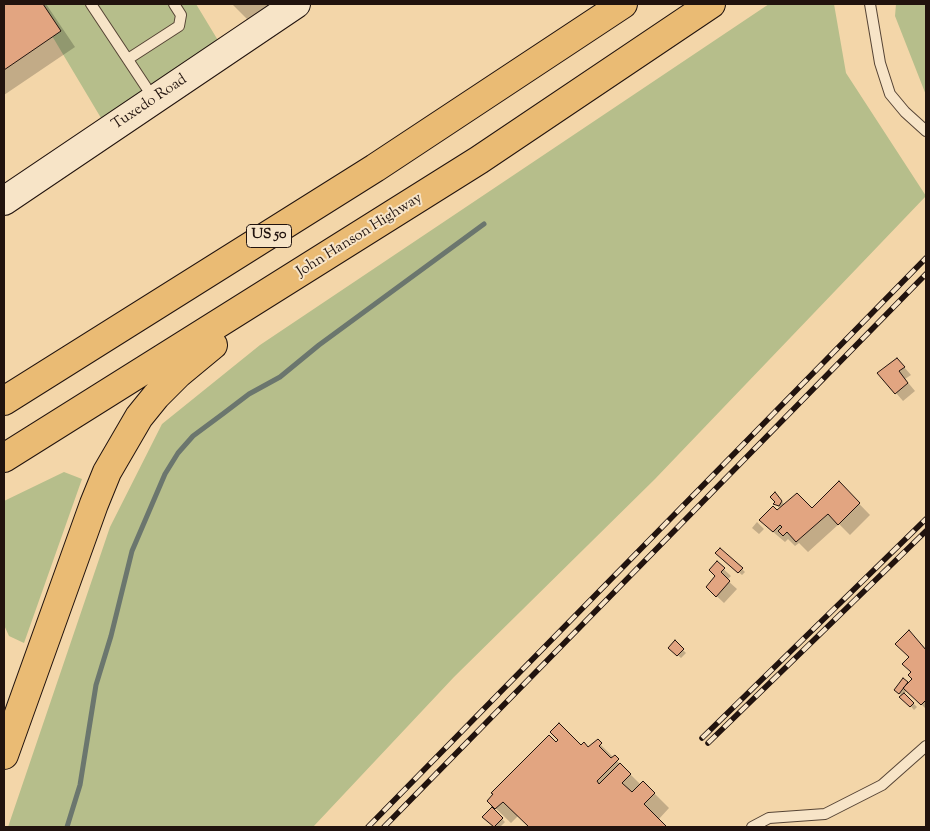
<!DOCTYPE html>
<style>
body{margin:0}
#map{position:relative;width:930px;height:831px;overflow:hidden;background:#f3d6a9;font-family:"Sorts Mill Goudy",serif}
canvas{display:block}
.frame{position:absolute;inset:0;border:5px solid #21130e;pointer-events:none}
</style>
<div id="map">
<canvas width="930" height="831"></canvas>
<div class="frame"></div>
</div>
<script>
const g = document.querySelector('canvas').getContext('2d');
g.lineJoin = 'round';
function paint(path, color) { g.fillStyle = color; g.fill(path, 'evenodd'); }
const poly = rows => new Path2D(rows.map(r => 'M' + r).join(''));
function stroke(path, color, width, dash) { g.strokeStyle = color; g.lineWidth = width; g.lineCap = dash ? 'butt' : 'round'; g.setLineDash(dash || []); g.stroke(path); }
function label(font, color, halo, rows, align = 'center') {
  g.font = font + ' "Sorts Mill Goudy",serif'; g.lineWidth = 4; g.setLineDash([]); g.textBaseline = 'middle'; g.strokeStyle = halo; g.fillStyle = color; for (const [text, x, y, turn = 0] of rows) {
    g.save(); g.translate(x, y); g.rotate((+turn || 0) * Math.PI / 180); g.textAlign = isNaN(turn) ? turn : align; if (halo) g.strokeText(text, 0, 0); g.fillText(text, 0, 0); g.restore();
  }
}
paint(poly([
 [33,4,196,4,219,42,101,118],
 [769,4,834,4,846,73,926,196,655,479,454,677,313,827,8,827,110,527,162,424,260,345],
 [896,4,926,4,926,95,895,16],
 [64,472,82,479,24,643,9,636,4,625,4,501]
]), '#b6be8b');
paint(poly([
 [4,4,46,4,75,47,4,95],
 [232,4,279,4,249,21],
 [904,367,911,375,905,379,915,391,903,401,879,373],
 [839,483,870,515,850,535,839,524,808,552,799,543,795,546,788,539,785,542,772,531,777,512,781,508,775,504,778,497,785,505,812,510],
 [757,522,764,529,759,534,752,528],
 [720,556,742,569,745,572,742,575],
 [717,563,731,576,727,580,737,589,724,603,707,587,717,576],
 [909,632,926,649,926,709,907,690,904,694,917,707,914,710,899,693,903,680,909,684,914,679],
 [675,642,686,653,681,658,670,648],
 [597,741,641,785,643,782,669,808,658,820,665,827,530,827,518,816,511,823,488,801,556,744,588,749],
 [492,809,505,822,500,827,494,827,484,817]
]), '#0003');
stroke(poly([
 [67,827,80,785,96,685,111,636,132,551,165,474,178,453,193,436,224,413,249,394,280,377,319,345,484,224]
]), '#6b766e', 5);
const building = poly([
 [4,4,43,4,61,31,4,70,4,4],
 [897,358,905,367,899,371,908,383,895,394,877,373,897,358],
 [839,481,860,503,838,525,828,514,796,542,787,532,783,536,778,531,782,527,780,525,773,532,759,520,773,506,777,510,797,493,812,508,839,481],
 [775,492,782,501,779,506,773,504,775,502,770,497,775,492],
 [720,548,743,568,738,573,715,553,720,548],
 [717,561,725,568,721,572,730,581,716,597,706,587,715,576,709,570,717,561],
 [909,630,926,650,926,700,921,705,903,688,912,679,908,675,911,672,902,664,909,657,895,644,909,630],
 [675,640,684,649,677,656,668,648,675,640],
 [903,678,908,682,899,694,894,690,903,678],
 [904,693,914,703,910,707,899,697,904,693],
 [559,723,581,745,584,742,588,747,598,739,602,743,599,746,611,758,615,755,619,759,597,781,599,784,620,763,631,774,622,783,632,792,643,781,655,793,644,804,667,827,529,827,503,802,495,809,487,801,493,794,491,793,549,735,556,742,558,740,550,732,559,723],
 [492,807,503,818,494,827,482,817,492,807]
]);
paint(building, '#e2a581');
stroke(building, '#21130e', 1);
const lane = poly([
 [91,4,154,99],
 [870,4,880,63,890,94,905,112,926,131],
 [128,59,179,26,181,15,174,4],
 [752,827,769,818,825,814,882,785,926,746]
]);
const secondary = poly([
 [4,201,296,4]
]);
const highway = poly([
 [4,401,375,168,623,4],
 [4,458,479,160,711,4],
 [4,755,94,504,107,472,139,417,156,396,178,374,213,345]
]);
stroke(lane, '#564435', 12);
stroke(secondary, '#21130e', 30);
stroke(highway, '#21130e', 30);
stroke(lane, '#f7e4c7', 10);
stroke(secondary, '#f7e4c7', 28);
stroke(highway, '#eabb74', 28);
const rail = poly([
 [702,738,926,519],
 [708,743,926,531],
 [368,827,926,258],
 [384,827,926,274]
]);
stroke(rail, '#21130e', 5.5);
stroke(rail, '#f7e4c7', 4, [11]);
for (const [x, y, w] of [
 [269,236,45]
]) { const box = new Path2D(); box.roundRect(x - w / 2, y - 11.5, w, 23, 4); g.fillStyle = '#f7e4c7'; g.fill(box); stroke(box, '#21130e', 1); }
label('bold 14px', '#21130e', null, [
 ["US 50",269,236]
]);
label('15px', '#21130e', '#f7e4c7', [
 ["Tuxedo Road",150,103,-34],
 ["John Hanson Highway",360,236,-32]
]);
</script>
